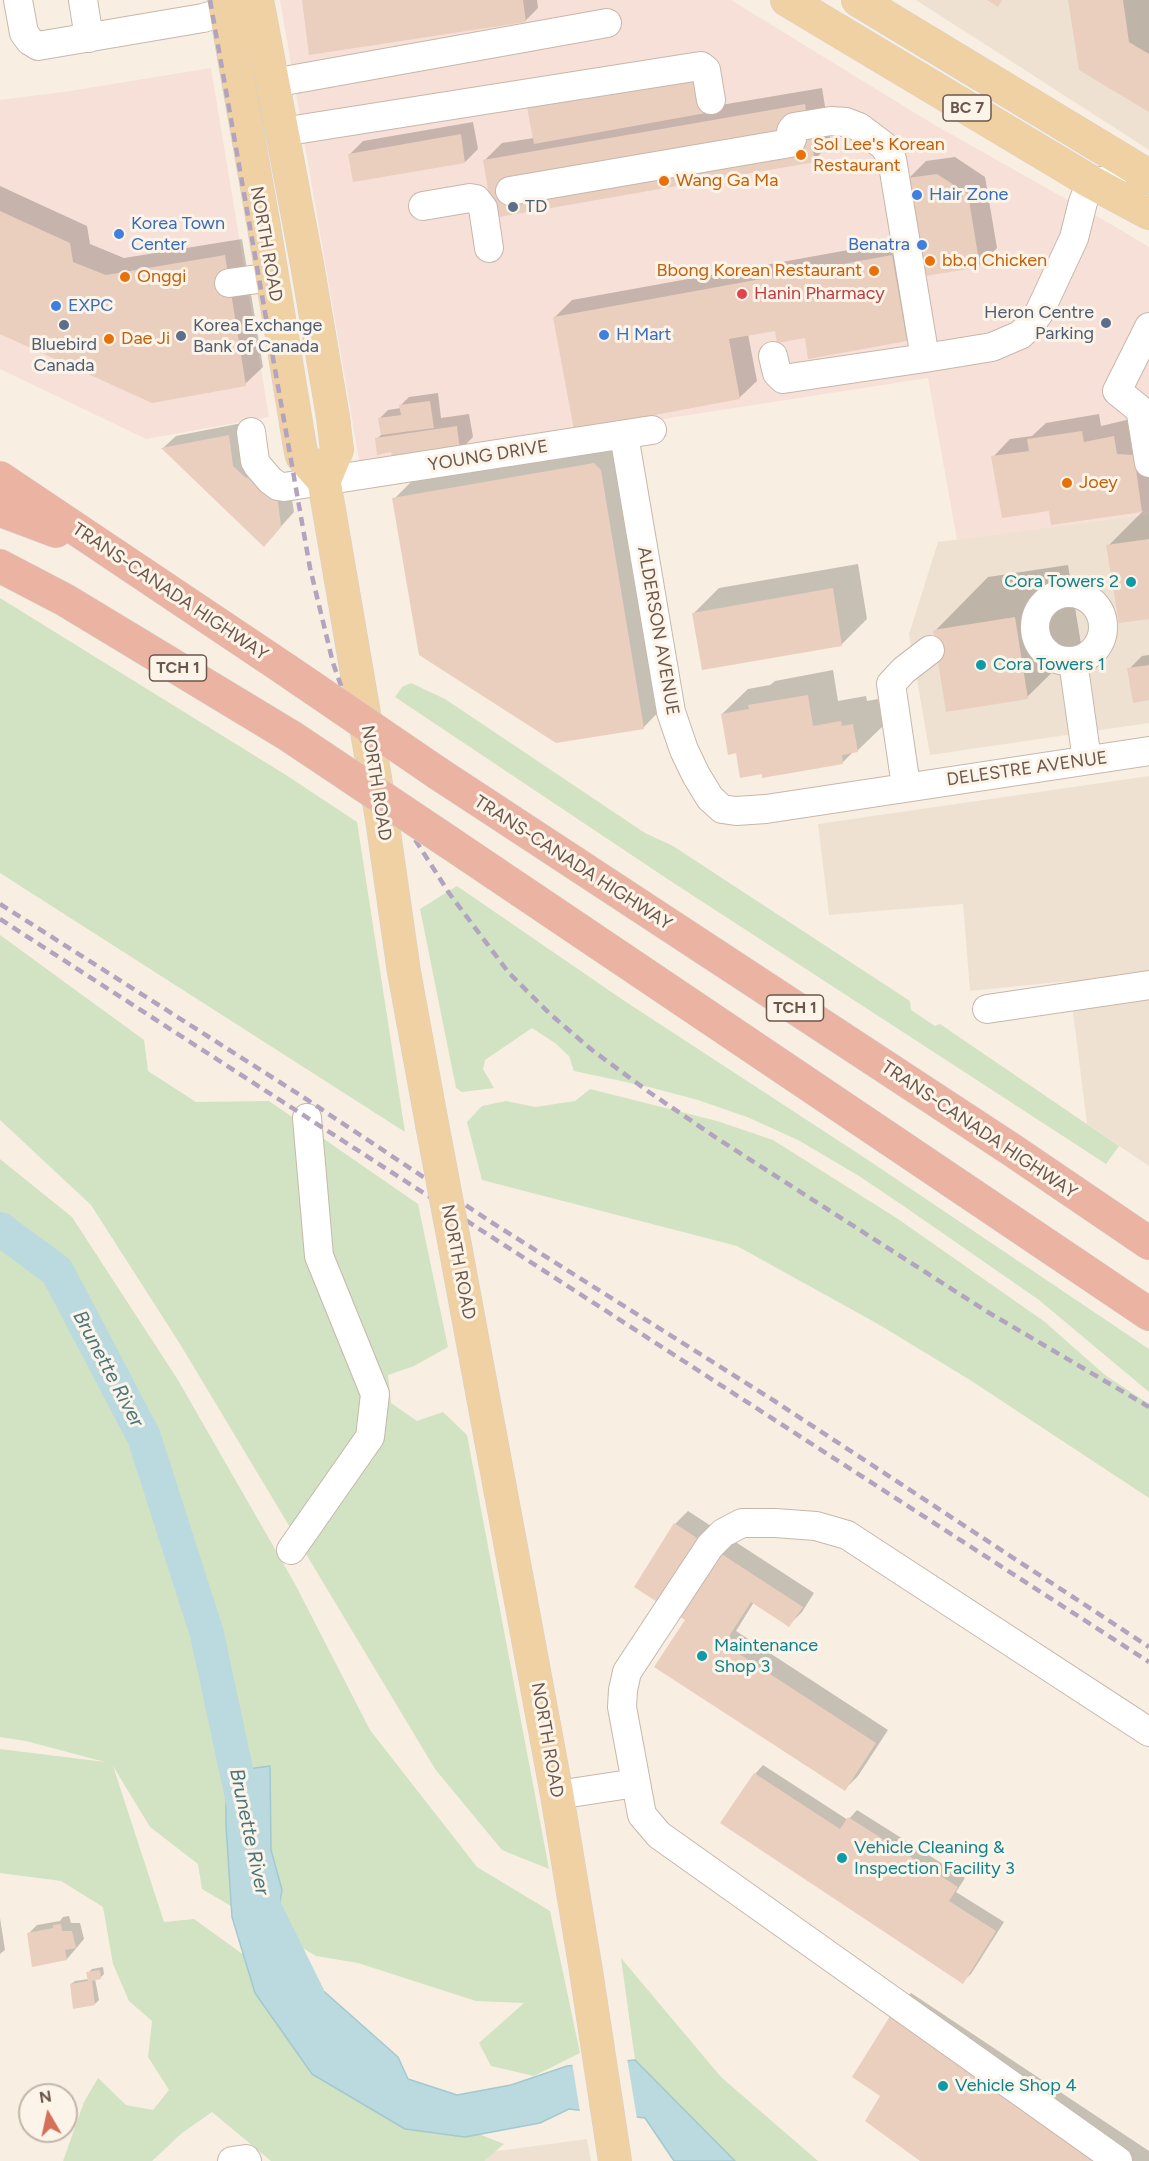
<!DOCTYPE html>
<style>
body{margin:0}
#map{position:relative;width:1149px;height:2161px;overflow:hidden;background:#f8efe2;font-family:Figtree,sans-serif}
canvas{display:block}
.north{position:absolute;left:18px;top:2083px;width:60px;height:60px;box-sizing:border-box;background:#fcf4e8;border:2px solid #c2b5aa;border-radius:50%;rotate:351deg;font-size:16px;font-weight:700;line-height:24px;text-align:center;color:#6c574c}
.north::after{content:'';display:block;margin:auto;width:21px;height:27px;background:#d37057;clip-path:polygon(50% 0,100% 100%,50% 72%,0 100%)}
</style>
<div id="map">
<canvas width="1149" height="2161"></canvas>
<div class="north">N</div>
</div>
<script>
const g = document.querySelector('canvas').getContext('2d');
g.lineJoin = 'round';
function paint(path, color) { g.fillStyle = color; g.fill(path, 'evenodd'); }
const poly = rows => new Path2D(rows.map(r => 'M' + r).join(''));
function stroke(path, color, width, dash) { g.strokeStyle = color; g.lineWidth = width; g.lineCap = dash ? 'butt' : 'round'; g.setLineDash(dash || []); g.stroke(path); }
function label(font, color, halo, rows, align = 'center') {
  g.font = font + ' Figtree,sans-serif'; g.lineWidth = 6; g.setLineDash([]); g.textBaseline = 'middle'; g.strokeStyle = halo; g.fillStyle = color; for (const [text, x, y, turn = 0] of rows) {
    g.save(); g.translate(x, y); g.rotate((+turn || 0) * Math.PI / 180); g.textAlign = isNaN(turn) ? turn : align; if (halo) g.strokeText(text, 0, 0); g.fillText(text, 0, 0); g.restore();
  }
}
paint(poly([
 [916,0,1149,0,1149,150],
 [1149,514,1149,723,930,755,909,634,938,542],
 [1149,776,1149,1166,1087,1124,1069,981,970,991,963,904,829,915,818,824],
 [587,2139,591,2161,461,2161,460,2156]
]), '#efe1d2');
paint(poly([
 [280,0,731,0,933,124,1114,226,1149,247,1149,514,957,540,928,378,360,466],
 [211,68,269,417,146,439,0,369,0,100,70,91]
]), '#f7e0d7');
paint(poly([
 [0,598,286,775,357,822,405,1132,0,873],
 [411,683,445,699,645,833,673,846,780,916,910,1001,911,1010,935,1026,940,1024,1119,1146,1106,1164,669,880,395,697,402,687],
 [457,886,623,1000,865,1158,1149,1349,1149,1392,1039,1300,905,1207,859,1176,798,1140,747,1117,698,1100,649,1087,574,1071,569,1056,555,1043,532,1028,485,1060,483,1069,494,1088,462,1092,456,1088,420,909],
 [0,935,144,1040,148,1071,196,1102,269,1101,418,1204,448,1347,414,1366,388,1375,391,1403,417,1421,443,1412,467,1435,549,1869,502,1850,435,1769,180,1344,91,1205,0,1120],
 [590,1089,717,1121,773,1140,898,1219,1045,1322,1105,1375,1149,1404,1149,1498,970,1380,878,1324,737,1246,482,1180,467,1122,482,1106,506,1101,535,1107,575,1101],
 [0,1159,72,1217,178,1380,295,1584,370,1730,477,1867,550,1911,580,2053,534,2076,491,2066,479,2043,524,2003,476,2001,358,1963,316,1956,202,1889,198,1864,150,1827,113,1766,164,1922,194,1919,291,1989,418,2110,504,2144,484,2161,271,2161,212,2112,182,2133,152,2161,63,2161,84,2102,98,2078,126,2105,153,2110,169,2090,148,2057,152,2021,129,2001,113,1964,103,1907,61,1881,0,1873,0,1749,105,1762,26,1741,0,1737],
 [621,1958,721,2077,818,2161,735,2161,635,2060]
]), '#d1e3c3');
const water = poly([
 [270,1766,271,1850,282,1890,274,1938,301,1971,398,2057,408,2079,457,2095,511,2085,567,2066,635,2060,735,2161,674,2161,645,2118,569,2109,540,2123,465,2137,405,2129,312,2074,255,1993,232,1917,226,1826,226,1772,270,1766]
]);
paint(water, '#badadf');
stroke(water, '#a2c9cf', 1.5);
paint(poly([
 [627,2058,637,2119,580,2112,572,2062]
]), '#f8efe2');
paint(poly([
 [303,0,537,0,538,8,525,21],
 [1069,0,1149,0,1149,110],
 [716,60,723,94,709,107,822,88,831,143,814,160,484,161,502,143,534,138,546,90],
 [473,122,478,149,465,162,350,154,363,141],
 [955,157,985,177,997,248,980,265,909,178,926,161],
 [0,186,87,226,90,244,124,258,242,239,263,367,245,384,0,333],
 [909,239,924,323,907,340,806,336,776,329,748,334,757,381,739,398,555,317,572,300],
 [438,393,441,418,469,414,473,437,460,450,393,451,377,439,382,434,380,418,388,410,401,408,401,405,409,397],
 [1099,414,1101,426,1131,419,1149,438,1149,617,1108,546,1143,511,1052,524,1050,509,993,457,1010,439,1032,436,1046,423],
 [242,423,246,453,289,481,294,512,276,532,163,448,176,436],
 [619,439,668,702,643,728,394,499,419,474],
 [858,564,867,619,842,644,703,668,694,613,719,588],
 [1068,565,1081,644,1027,697,935,631,988,577],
 [1149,655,1149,698,1129,669,1142,656],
 [833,670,838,701,866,696,867,701,878,699,883,726,857,751,853,752,843,762,763,772,737,752,722,714,748,689,770,685,775,681],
 [688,1511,814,1593,802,1612,789,1625,754,1602,736,1631,888,1730,858,1776,845,1789,688,1619,675,1524],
 [763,1765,848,1820,857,1810,965,1878,956,1892,1004,1922,971,1974,962,1982,755,1774],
 [69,1916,71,1923,80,1923,84,1939,67,1959,29,1933,37,1925,60,1921,63,1917],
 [0,1918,5,1950,0,1954],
 [103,1967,104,1974,100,1978,95,1979,99,2000,95,2004,71,1984,75,1981,89,1979,88,1973,92,1969],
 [911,1993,1149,2151,1149,2161,923,2161,882,2096,898,2006]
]), '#0003');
stroke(poly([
 [0,1229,57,1271,144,1437,207,1634,246,1816],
 [260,1886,265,1909,308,1996]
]), '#badadf', 34);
paint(poly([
 [302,0,523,0,526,22,309,55],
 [987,0,1002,0,998,7],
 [1068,0,1123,0,1129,42,1149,54,1149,112,1079,70],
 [699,76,706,113,534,144,527,107],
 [805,104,815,162,493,218,483,160],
 [461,134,465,163,353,182,348,154],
 [937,174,968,194,980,267,925,276,907,178],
 [0,211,70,243,73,262,106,275,225,255,246,386,152,403,0,334],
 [892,255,907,341,808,359,805,338,777,343,775,331,729,339,740,399,574,430,553,317],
 [430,401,434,428,381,435,378,418,401,415,399,405],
 [457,426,460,451,393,461,391,452,377,455,375,438],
 [1082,431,1084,442,1114,436,1117,454,1134,455,1142,512,1051,525,1049,511,1002,518,991,456,1029,451,1027,439],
 [229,435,233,466,246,478,257,475,277,494,281,527,264,547,161,448],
 [594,463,601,470,644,729,556,743,419,655,392,498],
 [1149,539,1149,619,1119,623,1106,545],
 [833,588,842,646,702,670,692,613],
 [1015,617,1028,699,946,712,933,630],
 [1149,665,1149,700,1133,703,1127,668],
 [808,695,813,726,841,721,842,726,853,724,858,752,842,755,843,764,762,778,762,774,740,778,736,753,728,755,721,714,749,709,748,705],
 [674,1523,803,1607,789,1627,751,1602,724,1644,876,1743,845,1791,654,1667,685,1620,634,1587],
 [754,1773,840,1829,848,1817,958,1887,949,1901,996,1931,963,1984,720,1823],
 [61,1924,62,1931,72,1931,76,1948,65,1950,67,1960,32,1967,27,1933,53,1928,53,1925],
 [100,1970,101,1979,92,1981,95,2005,73,2009,70,1984,88,1981,86,1972],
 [897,2005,1132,2161,920,2161,865,2121,880,2096,852,2077]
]), '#eacebe');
const minor = poly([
 [18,0,24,33,30,41,38,46,203,18,246,5],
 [83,0,89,38],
 [273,83,607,23],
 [282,132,694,67,701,66,706,70,711,100],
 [510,191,790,143,792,139,791,131,794,127,831,121,846,122,859,127,884,146,892,159,925,358,992,347,1020,335,1030,326,1039,313,1074,238,1083,202,1091,182,1112,180],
 [423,206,470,198,476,199,483,208,489,248],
 [229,283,272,277],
 [1149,327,1117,391,1138,408,1141,414,1149,463],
 [773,356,777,373,783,379,925,358],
 [251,432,255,461,258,466,270,480,278,486,284,487,652,430],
 [624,435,671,712,684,750,696,775,710,798,722,809,736,811,766,809,1149,751],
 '1035 627a34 34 0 1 1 68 0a34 34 0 1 1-68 0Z',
 [1073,661,1087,760],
 [906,786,891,684,904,670,930,650],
 [987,1009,1149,985],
 [291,1550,370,1437,375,1394,319,1256,307,1118],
 [557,1795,636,1783],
 [232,2161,246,2159,247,2161],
 [1118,2161,659,1835,642,1815,622,1707,623,1690,627,1672,710,1546,723,1533,742,1523,775,1523,816,1526,847,1535,1149,1732]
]);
const major = poly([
 [224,0,264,227,300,447,302,456,324,481,382,819,404,972,432,1124],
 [257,0,307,264,333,417,337,450,324,481],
 [787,0,1091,182,1149,213],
 [858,0,1149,176],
 [455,1246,557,1795,586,1971,615,2161]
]);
const highway = poly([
 [0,478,285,669],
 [0,510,56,531],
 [0,566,65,600,290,736],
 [439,774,1012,1150,1149,1243],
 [450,843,1149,1314]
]);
stroke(minor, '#c7b7ab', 30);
stroke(major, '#d6d0cd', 34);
stroke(highway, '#d6d0cd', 34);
stroke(minor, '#fff', 28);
stroke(major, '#efd1a3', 33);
stroke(highway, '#ebb3a1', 33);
stroke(poly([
 [210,0,310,568,333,663,357,731,402,819,449,893,509,973,550,1014,592,1050,649,1092,718,1139,986,1311,1149,1407],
 [0,904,300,1095,491,1222,776,1402,1149,1647],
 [0,919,1149,1662]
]), '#b2a3bf', 4.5, [9, 6]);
const majorBridge = poly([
 [432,1124,455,1246]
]);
const highwayBridge = poly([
 [285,669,439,774],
 [290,736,450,843]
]);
stroke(majorBridge, '#d6d0cd', 34, []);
stroke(highwayBridge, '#d6d0cd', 34, []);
stroke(majorBridge, '#efd1a3', 33);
stroke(highwayBridge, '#ebb3a1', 33);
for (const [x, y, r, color] of [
 [801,155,6,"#e8710a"],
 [664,181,6,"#e8710a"],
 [917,195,6,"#3f7fe0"],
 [513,207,6,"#5c6f8a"],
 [119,234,6,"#3f7fe0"],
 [922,245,6,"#3f7fe0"],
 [930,261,6,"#e8710a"],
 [874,271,6,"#e8710a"],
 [125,277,6,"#e8710a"],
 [742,294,6,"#e0444e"],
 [56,306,6,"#3f7fe0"],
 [1106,323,6,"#5c6f8a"],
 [64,325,6,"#5c6f8a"],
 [604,335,6,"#3f7fe0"],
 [181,336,6,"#5c6f8a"],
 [109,339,6,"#e8710a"],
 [1067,483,6,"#e8710a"],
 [1131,582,6,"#0f9aa8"],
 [981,665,6,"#0f9aa8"],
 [702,1656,6,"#0f9aa8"],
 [842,1858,6,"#0f9aa8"],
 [943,2086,6,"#0f9aa8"]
]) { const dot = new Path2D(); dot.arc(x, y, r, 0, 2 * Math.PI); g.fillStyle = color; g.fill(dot); stroke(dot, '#fcf4e8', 2); }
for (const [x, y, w] of [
 [967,108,48],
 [178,668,57],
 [795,1008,57]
]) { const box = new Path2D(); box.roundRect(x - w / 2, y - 13, w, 26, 4.5); g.fillStyle = '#fcf4e8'; g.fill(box); stroke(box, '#6c574c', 1.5); }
label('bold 16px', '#6c574c', null, [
 ["BC 7",967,108],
 ["TCH 1",178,668],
 ["TCH 1",795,1008]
]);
label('18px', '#c56008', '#fcf4e8', [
 ["Sol Lee's Korean",813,145],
 ["Restaurant",813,166],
 ["Wang Ga Ma",676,181],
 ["bb.q Chicken",942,261],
 ["Bbong Korean Restaurant",862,271,"right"],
 ["Onggi",137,277],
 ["Dae Ji",121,339],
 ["Joey",1079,483]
], 'left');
label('18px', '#366cbe', '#fcf4e8', [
 ["Hair Zone",929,195],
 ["Korea Town",131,224],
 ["Center",131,245],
 ["Benatra",910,245,"right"],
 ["EXPC",68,306],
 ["H Mart",616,335]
], 'left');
label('18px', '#4e5e75', '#fcf4e8', [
 ["TD",525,207],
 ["Heron Centre",1094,313,"right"],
 ["Parking",1094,334,"right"],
 ["Korea Exchange",193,326],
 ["Bank of Canada",193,347],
 ["Bluebird",64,345,"center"],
 ["Canada",64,366,"center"]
], 'left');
label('18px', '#6c574c', '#fcf4e8', [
 ["NORTH ROAD",266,244,80],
 ["YOUNG DRIVE",488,456,-9],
 ["TRANS-CANADA HIGHWAY",170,592,34],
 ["ALDERSON AVENUE",658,631,80],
 ["DELESTRE AVENUE",1027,769,-8],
 ["NORTH ROAD",376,783,81],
 ["TRANS-CANADA HIGHWAY",573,863,33],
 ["TRANS-CANADA HIGHWAY",979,1130,34],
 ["NORTH ROAD",458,1262,79],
 ["NORTH ROAD",547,1740,80]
]);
label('18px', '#be3a42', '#fcf4e8', [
 ["Hanin Pharmacy",754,294]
], 'left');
label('18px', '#0d838f', '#fcf4e8', [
 ["Cora Towers 2",1119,582,"right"],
 ["Cora Towers 1",993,665],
 ["Maintenance",714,1646],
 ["Shop 3",714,1667],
 ["Vehicle Cleaning &",854,1848],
 ["Inspection Facility 3",854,1869],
 ["Vehicle Shop 4",955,2086]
], 'left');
label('italic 20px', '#49757d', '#fcf4e8', [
 ["Brunette River",108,1369,62],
 ["Brunette River",249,1832,78]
]);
</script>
